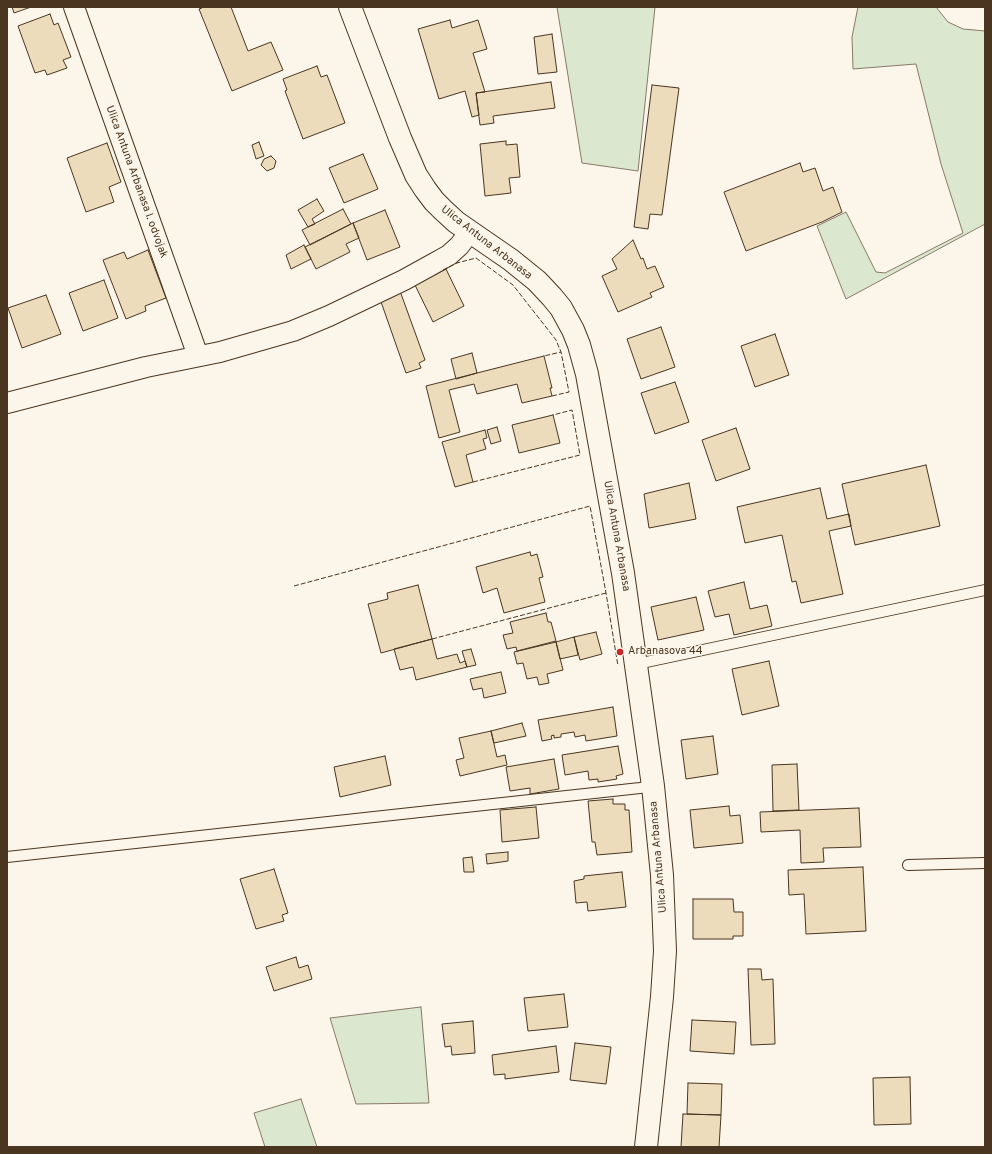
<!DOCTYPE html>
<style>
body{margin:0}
#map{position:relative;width:992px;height:1154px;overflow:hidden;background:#fbf6e9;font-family:Overpass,sans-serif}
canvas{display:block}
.frame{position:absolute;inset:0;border:8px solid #4a3520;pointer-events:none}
</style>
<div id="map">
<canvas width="992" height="1154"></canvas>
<div class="frame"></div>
</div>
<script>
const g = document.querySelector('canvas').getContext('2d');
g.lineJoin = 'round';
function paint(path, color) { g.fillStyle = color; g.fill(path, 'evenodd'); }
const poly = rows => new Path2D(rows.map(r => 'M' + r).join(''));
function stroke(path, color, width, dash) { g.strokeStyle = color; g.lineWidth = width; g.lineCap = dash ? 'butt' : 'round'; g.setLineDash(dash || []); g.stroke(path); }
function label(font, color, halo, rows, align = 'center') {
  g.font = font + ' Overpass,sans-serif'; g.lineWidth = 3; g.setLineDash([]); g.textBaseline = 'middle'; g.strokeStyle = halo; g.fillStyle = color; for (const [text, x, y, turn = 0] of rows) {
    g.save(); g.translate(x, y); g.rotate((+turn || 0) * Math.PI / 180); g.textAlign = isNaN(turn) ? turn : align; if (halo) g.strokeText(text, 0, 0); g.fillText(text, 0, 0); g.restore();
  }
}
const green = poly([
 [557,7,655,7,638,171,582,163,557,7],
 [858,7,936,7,948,22,963,29,985,31,985,224,846,299,817,226,846,212,876,272,885,273,963,233,941,164,916,64,853,69,852,37,858,7],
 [421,1007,429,1103,356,1104,330,1018,421,1007],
 [301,1099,317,1147,265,1147,254,1113,301,1099]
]);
paint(green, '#dce7d0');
stroke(green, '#887966', 1);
const building = poly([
 [12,7,31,7,14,13,12,7],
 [202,7,231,7,248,51,271,42,283,70,232,91,199,9,202,8,202,7],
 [50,14,54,25,58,23,71,57,63,60,67,68,47,75,45,70,35,73,18,26,50,14],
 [450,20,452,28,478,20,487,49,473,53,485,92,476,93,479,115,472,117,465,91,439,99,418,29,450,20],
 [552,34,557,72,538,74,534,37,552,34],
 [317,66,321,77,327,75,345,123,303,139,285,91,287,90,283,79,317,66],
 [551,82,555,108,493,116,494,123,480,125,476,93,551,82],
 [652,85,679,88,662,215,650,214,648,229,634,227,652,85],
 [506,141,506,145,517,144,520,177,509,178,511,193,485,196,480,144,506,141],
 [259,142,264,156,256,159,252,145,259,142],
 [107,143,121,182,109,187,114,202,86,212,67,158,107,143],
 [363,154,378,189,344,203,329,168,363,154],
 [271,156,276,161,274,168,267,171,261,165,264,159,271,156],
 [800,163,803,172,815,168,823,191,833,187,842,212,822,222,746,251,724,192,800,163],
 [317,199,324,211,312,219,315,224,308,227,298,210,317,199],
 [343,209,351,224,310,245,302,230,343,209],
 [385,210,400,247,367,260,353,223,385,210],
 [353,223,359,238,346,244,350,252,316,269,305,247,353,223],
 [633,240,641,259,643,258,647,269,655,266,664,287,650,293,652,297,618,312,602,276,617,269,612,259,633,240],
 [304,245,311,259,291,269,286,255,304,245],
 [148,250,166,298,145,306,146,311,126,319,103,260,124,252,127,259,148,250],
 [446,269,464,306,433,322,415,285,446,269],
 [104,280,118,318,83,331,69,293,104,280],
 [400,291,425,360,419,363,421,368,406,373,380,299,400,291],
 [46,295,61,334,22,348,8,308,46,295],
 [661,327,675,367,641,379,627,339,661,327],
 [775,334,789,375,755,387,741,346,775,334],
 [472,353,477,373,456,379,451,359,472,353],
 [544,356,552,388,550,388,552,396,522,403,517,384,477,394,474,384,449,390,460,432,439,438,426,386,544,356],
 [675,382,689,422,655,434,641,393,675,382],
 [553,415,560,443,519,453,512,425,553,415],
 [497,427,501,441,491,444,487,430,497,427],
 [736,428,750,469,716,481,702,440,736,428],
 [485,430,487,438,483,439,486,449,466,455,473,482,455,487,442,442,485,430],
 [926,465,940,526,855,545,842,484,926,465],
 [689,483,696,519,649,528,644,494,689,483],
 [820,488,827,519,849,514,851,526,829,531,843,594,801,603,796,581,792,582,782,535,745,543,737,507,820,488],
 [530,552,531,556,537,554,543,577,539,578,545,602,504,613,497,588,483,593,476,567,530,552],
 [744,582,750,609,767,605,772,626,734,635,729,614,715,617,708,591,744,582],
 [418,585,432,639,381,653,368,604,388,599,387,593,418,585],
 [696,597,704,630,658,640,651,607,696,597],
 [546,613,548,622,551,622,556,641,517,651,516,647,507,649,503,635,513,633,510,622,546,613],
 [596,632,602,654,580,660,574,637,596,632],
 [574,637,578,655,560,659,556,642,574,637],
 [432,639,437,659,457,654,460,663,465,661,467,667,416,680,413,667,400,670,394,649,432,639],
 [556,642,563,670,547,674,549,683,539,685,537,677,527,679,523,663,517,664,514,652,556,642],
 [471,649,476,665,467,667,462,651,471,649],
 [769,661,779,706,742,715,732,669,769,661],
 [501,672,506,693,484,698,482,688,473,690,470,679,501,672],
 [613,707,617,736,586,741,585,735,575,737,574,732,561,734,561,737,554,738,554,735,551,736,552,739,542,741,538,720,613,707],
 [522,723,526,736,494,743,491,731,522,723],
 [491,731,497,757,505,755,507,765,460,776,456,760,464,758,459,738,491,731],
 [713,736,718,774,686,779,681,740,713,736],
 [618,746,623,774,616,776,617,779,598,782,598,779,589,780,588,771,565,775,562,755,618,746],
 [385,756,391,785,340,797,334,767,385,756],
 [554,759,559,789,530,794,530,788,510,791,506,767,554,759],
 [797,764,799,810,773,811,772,765,797,764],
 [613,799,613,804,625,804,625,810,629,810,632,852,597,855,595,842,592,842,588,801,613,799],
 [729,806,730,816,740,815,743,843,694,848,690,810,729,806],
 [536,807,539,838,502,842,500,810,536,807],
 [859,808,861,847,823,848,824,862,801,863,800,830,761,832,760,812,859,808],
 [508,852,508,861,487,864,486,854,508,852],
 [472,857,474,872,464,872,463,858,472,857],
 [863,867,866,931,806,934,804,894,789,895,788,870,863,867],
 [274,869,288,913,282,915,284,921,256,929,240,879,274,869],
 [622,872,626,907,588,911,587,902,576,903,574,881,584,879,584,876,622,872],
 [693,899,733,899,734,912,743,912,743,936,733,936,733,939,693,939,693,899],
 [296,957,299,968,308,965,312,979,274,991,266,967,296,957],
 [748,969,761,969,762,980,773,979,775,1044,751,1045,748,969],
 [564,994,568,1027,528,1031,524,998,564,994],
 [692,1020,736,1022,734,1054,690,1051,692,1020],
 [473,1021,475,1053,452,1055,451,1046,445,1047,442,1024,473,1021],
 [575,1043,611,1047,606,1084,570,1080,575,1043],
 [556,1046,559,1072,505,1079,505,1074,494,1075,492,1055,556,1046],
 [910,1077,911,1124,874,1125,873,1078,910,1077],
 [688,1083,722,1084,721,1115,687,1114,688,1083],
 [683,1114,721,1115,719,1147,681,1147,683,1114]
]);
paint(building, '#ecdcbc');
stroke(building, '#4a3520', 1);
const lane = poly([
 [637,664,985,590],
 [7,857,640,788,653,786],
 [908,865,985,863]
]);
const street = poly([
 [74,7,198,356],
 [7,403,146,367,220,352,293,331,329,316,404,280,433,264,449,255,459,246,470,232]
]);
const secondary = poly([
 [350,7,400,138,416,175,425,189,434,201,443,210,456,222,511,260,537,281,552,297,561,308,573,330,579,345,587,374,623,573,653,786,662,875,665,951,662,997,646,1147]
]);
stroke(lane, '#4a3520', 12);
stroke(street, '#4a3520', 22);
stroke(secondary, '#4a3520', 24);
stroke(lane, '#fbf6e9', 10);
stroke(street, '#fbf6e9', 20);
stroke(secondary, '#fbf6e9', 22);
stroke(poly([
 [443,270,457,263,476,258,513,285,556,340,561,352,544,356],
 [552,396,569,392,561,352],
 [473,482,580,455,572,410,553,415],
 [294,586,590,506,606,593,618,666],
 [432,639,606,593]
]), '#4a3520', 1, [5, 2]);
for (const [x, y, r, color] of [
 [620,652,4,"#c62828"]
]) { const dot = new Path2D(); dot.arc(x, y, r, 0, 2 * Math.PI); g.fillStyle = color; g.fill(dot); stroke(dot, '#fbf6e9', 1.5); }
label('11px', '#4a3520', '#fbf6e9', [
 ["Ulica Antuna Arbanasa I. odvojak",136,182,70],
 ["Ulica Antuna Arbanasa",486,243,38],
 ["Ulica Antuna Arbanasa",616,536,80],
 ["Ulica Antuna Arbanasa",659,857,-95]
]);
label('11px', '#4a3520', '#fbf6e9', [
 ["Arbanasova 44",628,652]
], 'left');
</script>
